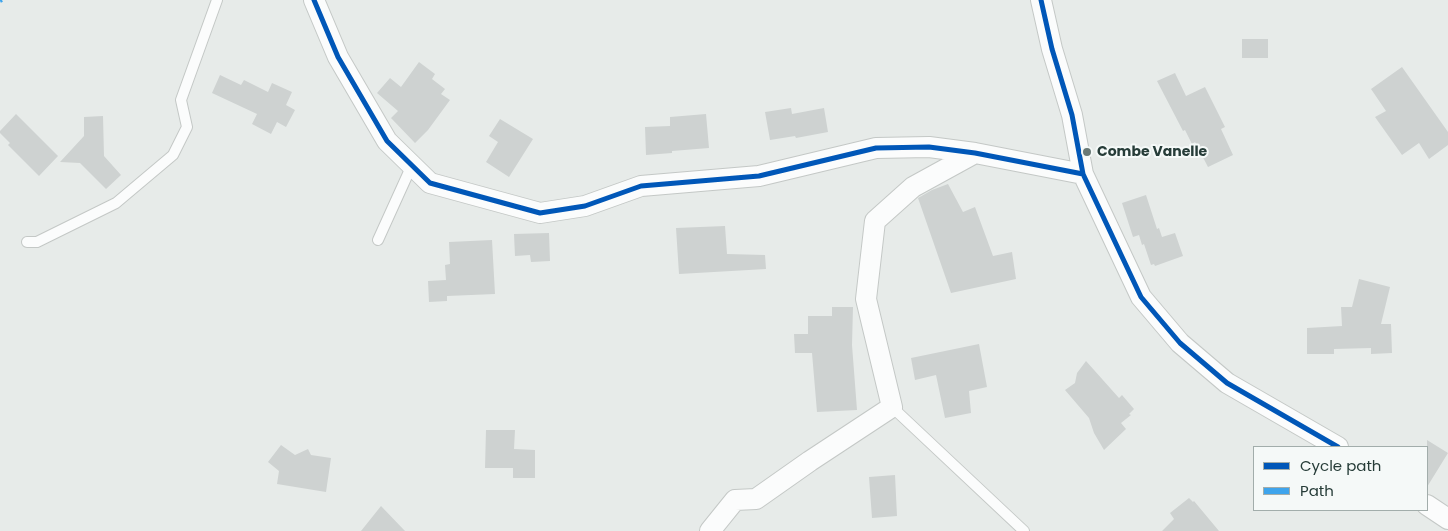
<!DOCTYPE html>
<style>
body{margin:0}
#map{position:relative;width:1448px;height:531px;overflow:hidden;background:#e7ebe9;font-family:Poppins,sans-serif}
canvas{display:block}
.legend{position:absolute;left:1253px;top:446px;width:175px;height:65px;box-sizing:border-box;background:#f5f9f8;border:1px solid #a2adab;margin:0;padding:6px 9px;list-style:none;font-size:15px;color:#263c38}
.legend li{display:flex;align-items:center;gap:10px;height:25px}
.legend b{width:25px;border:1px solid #a2adab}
</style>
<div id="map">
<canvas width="1448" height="531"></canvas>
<ul class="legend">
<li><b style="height:6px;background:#0057b8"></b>Cycle path</li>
<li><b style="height:6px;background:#3ea4ec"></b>Path</li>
</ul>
</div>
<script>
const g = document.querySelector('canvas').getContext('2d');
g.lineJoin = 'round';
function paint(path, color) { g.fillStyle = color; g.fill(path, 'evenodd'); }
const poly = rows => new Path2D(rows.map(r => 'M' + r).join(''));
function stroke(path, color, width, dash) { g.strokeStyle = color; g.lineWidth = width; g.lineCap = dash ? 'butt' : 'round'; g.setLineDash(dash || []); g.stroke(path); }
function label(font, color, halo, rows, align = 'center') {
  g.font = font + ' Poppins,sans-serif'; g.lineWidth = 4; g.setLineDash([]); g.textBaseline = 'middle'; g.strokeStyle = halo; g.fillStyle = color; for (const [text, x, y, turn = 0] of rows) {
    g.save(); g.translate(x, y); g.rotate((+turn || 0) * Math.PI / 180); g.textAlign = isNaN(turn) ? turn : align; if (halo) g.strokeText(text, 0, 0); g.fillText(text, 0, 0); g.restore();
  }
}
paint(poly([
 [1242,39,1268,39,1268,58,1242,58],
 [419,62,435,74,432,79,445,89,441,94,450,100,428,130,415,143,391,118,398,111,377,93,390,78,401,87],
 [1402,67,1448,132,1448,145,1429,159,1419,143,1402,155,1375,117,1386,111,1371,89],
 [1175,73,1186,96,1205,87,1225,127,1221,129,1233,155,1208,167,1195,142,1192,144,1185,130,1183,131,1157,81],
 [220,75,241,85,244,80,268,92,272,83,292,92,286,105,295,110,286,127,277,122,271,134,252,124,257,114,212,93],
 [791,108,792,114,824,108,828,132,796,138,795,136,770,140,765,112],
 [16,114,58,156,39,176,8,145,10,143,0,133,0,131],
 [706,114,709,148,672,151,672,153,646,155,645,127,670,126,670,117],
 [103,116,104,156,121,175,106,189,80,163,60,162,84,136,84,117],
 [500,119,533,139,509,177,486,162,498,142,489,136],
 [948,184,963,212,975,207,993,256,1012,252,1016,279,951,293,918,198,932,190],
 [1146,195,1157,229,1159,228,1162,237,1175,233,1183,256,1155,266,1154,264,1151,265,1144,244,1142,245,1139,235,1133,237,1122,203],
 [725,226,727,254,765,255,766,269,679,274,676,228],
 [549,233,550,261,531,262,530,255,515,256,514,234],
 [492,240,495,294,447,296,447,301,429,302,428,281,446,280,445,265,450,264,449,242],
 [1359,279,1390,287,1381,324,1391,324,1392,353,1371,354,1371,348,1334,349,1334,354,1307,354,1307,328,1342,326,1341,307,1352,307],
 [832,307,853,307,852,345,857,410,817,412,812,353,795,353,794,334,808,334,808,316,832,316],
 [979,344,987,387,969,391,971,413,945,418,936,375,915,380,911,358],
 [1086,361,1119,398,1122,395,1134,409,1129,414,1131,415,1121,423,1126,429,1104,450,1094,433,1089,418,1065,390,1075,383,1077,373],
 [486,430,515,430,514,449,535,450,535,478,513,478,513,468,485,468],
 [1427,440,1448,453,1427,487],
 [281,445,295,455,308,449,311,455,331,458,326,492,277,484,279,471,268,462],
 [895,475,897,516,872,518,869,477],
 [1189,498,1193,502,1194,501,1219,531,1162,531,1174,519,1170,513],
 [381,506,405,531,361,531]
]), '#ced2d1');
const lane = poly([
 [378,240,412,165],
 [27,242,37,242,116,203,173,155,187,127,181,100,217,0],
 [892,407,1024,531]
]);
const street = poly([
 [314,0,338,57,387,141,430,183,540,213,585,206,641,186,759,176,876,148,929,147,975,153,1083,174],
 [1041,0,1052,49,1072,115,1083,174,1141,297,1180,343,1227,383,1338,447],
 [1427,505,1448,519],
 [710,531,735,500,756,499,810,461,892,407,866,299,875,221,913,187,975,153]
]);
stroke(lane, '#c4c8c6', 12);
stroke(street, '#c4c8c6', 22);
stroke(lane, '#fbfcfc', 10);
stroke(street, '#fbfcfc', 20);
stroke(poly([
 [0,1,2,0]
]), '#3ea4ec', 4, [8, 4]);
stroke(poly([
 [314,0,338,57,387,141,430,183,540,213,585,206,641,186,759,176,876,148,929,147,975,153,1083,174],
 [1041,0,1052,49,1072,115,1083,174,1141,297,1180,343,1227,383,1338,447]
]), '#0057b8', 5);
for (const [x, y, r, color] of [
 [1087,152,5,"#6a7976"]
]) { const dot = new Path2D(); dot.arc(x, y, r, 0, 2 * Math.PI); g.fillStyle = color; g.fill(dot); stroke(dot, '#f5f9f8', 2); }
label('bold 14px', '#263c38', '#f5f9f8', [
 ["Combe Vanelle",1097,152]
], 'left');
</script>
